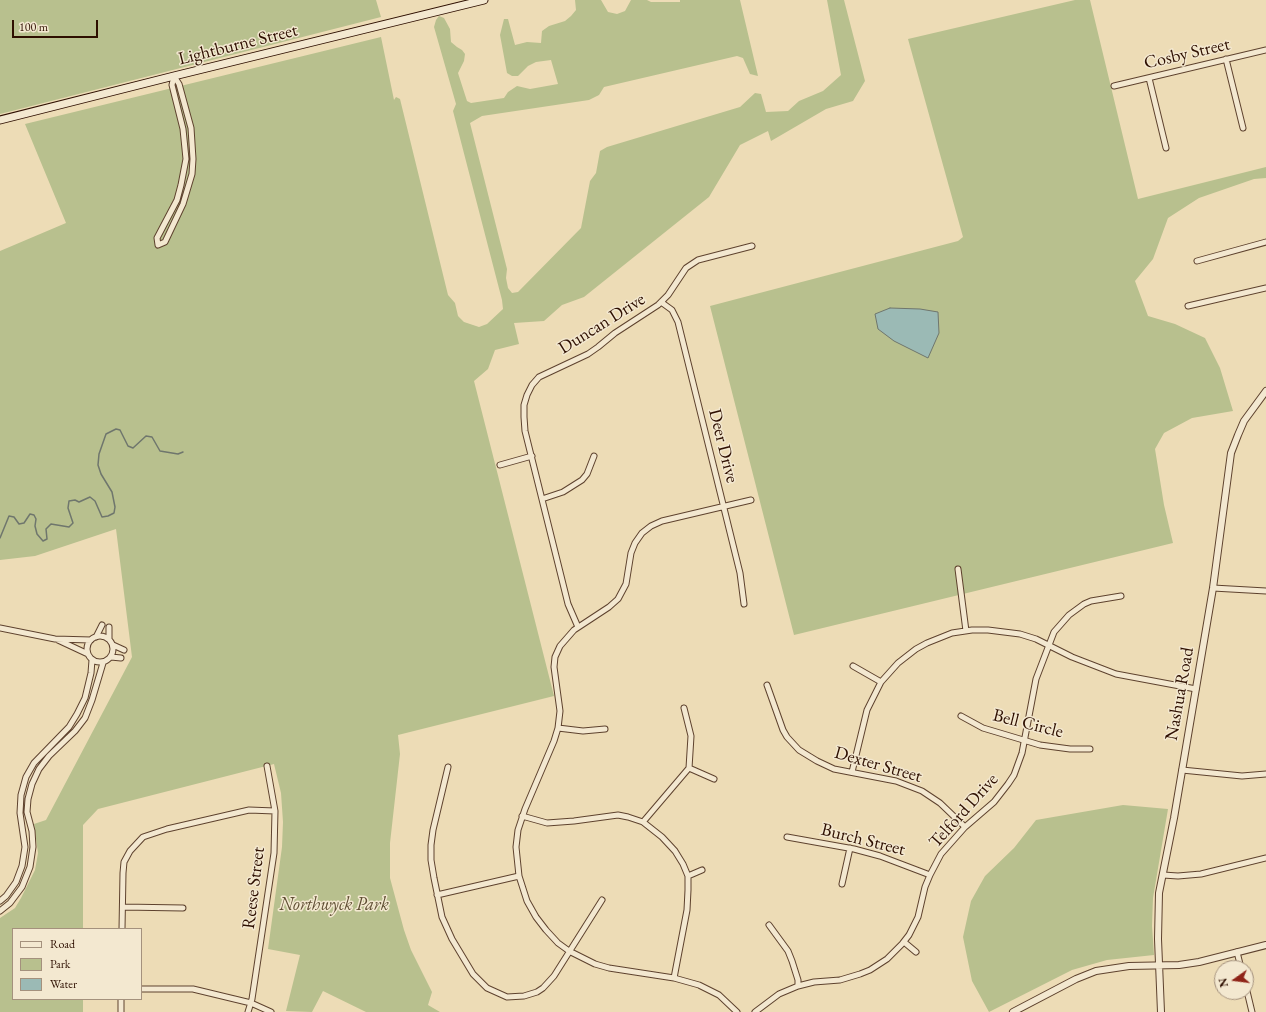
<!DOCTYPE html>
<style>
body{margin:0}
#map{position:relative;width:1266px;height:1012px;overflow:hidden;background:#eddcb6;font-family:"EB Garamond",serif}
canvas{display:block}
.legend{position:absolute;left:12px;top:928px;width:130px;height:72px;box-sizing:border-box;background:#f3e8d0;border:1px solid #a4917d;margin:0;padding:5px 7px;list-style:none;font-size:12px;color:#2e0f00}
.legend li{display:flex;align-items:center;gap:8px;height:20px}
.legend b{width:20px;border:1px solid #a4917d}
.north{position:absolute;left:1214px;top:960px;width:40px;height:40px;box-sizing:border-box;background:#f3e8d0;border:1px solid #a4917d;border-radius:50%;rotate:256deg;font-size:11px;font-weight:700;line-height:16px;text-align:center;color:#2e0f00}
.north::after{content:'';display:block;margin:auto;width:14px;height:18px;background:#8f2418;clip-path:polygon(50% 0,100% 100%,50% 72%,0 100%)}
.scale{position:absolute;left:12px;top:20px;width:86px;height:18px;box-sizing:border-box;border:2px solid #2e0f00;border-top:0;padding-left:5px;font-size:12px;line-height:14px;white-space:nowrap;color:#2e0f00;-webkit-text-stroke:3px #f3e8d0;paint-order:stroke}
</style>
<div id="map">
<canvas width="1266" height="1012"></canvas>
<ul class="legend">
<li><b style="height:5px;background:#f3e8d0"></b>Road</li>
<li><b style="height:11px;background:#b8c08e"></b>Park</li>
<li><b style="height:11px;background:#9bbab5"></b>Water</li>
</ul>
<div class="north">N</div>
<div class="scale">100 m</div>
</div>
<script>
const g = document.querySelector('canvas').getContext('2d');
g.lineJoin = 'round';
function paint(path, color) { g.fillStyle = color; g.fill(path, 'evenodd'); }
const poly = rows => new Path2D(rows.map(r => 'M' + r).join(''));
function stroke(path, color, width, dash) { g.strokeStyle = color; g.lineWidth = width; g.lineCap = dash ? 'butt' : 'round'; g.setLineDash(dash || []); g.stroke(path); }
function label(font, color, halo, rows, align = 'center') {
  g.font = font + ' "EB Garamond",serif'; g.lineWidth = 3; g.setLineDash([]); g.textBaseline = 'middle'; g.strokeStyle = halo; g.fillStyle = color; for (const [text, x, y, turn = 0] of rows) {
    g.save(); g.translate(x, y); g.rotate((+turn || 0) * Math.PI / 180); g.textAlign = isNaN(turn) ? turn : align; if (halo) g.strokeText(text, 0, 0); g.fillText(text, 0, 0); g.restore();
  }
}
paint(poly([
 [0,0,376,0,381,17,0,114],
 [575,0,601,0,608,12,617,14,625,11,631,0,647,0,651,2,680,2,680,0,740,0,758,76,750,74,743,58,737,56,604,87,599,95,589,100,482,116,470,123,507,269,506,278,508,288,512,293,518,292,581,228,590,181,596,173,600,151,607,147,740,107,755,93,761,94,766,112,788,111,799,101,823,91,841,75,827,0,844,0,865,81,853,101,826,109,771,141,768,131,740,145,709,197,584,297,562,305,544,321,514,323,519,344,495,350,488,369,474,381,554,696,398,735,400,754,390,843,390,878,404,930,411,950,432,992,428,1005,440,1012,366,1012,323,991,312,1012,286,1011,300,955,268,949,282,847,283,822,281,793,274,764,98,809,83,825,83,929,13,929,13,999,83,999,83,1012,0,1012,0,918,15,908,21,898,35,870,38,853,34,824,46,820,132,657,116,529,35,556,0,560,0,251,66,223,25,124,381,37,394,100,396,97,400,99,448,295,455,303,458,316,464,322,479,327,487,324,503,309,502,300,453,111,456,104,434,27,436,20,439,16,444,18,450,29,451,42,457,47,462,50,465,54,464,61,458,73,467,101,471,103,504,98,508,92,517,86,530,89,558,84,551,60,536,62,528,66,518,76,512,76,507,73,500,35,504,19,508,19,515,45,527,42,541,43,542,31,549,26,565,21,571,16,576,10],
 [1075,0,1090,0,1138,199,1266,167,1266,178,1254,179,1199,198,1168,218,1153,259,1135,281,1148,316,1175,324,1205,338,1220,368,1233,411,1192,418,1164,433,1155,449,1164,505,1173,543,794,635,710,306,958,241,963,237,908,39],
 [1123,805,1168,809,1153,898,1152,926,1154,955,1107,960,1072,970,989,1012,972,981,963,937,971,901,985,876,1014,848,1036,820]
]), '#b8c08e');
const water = poly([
 [890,308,920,309,938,312,939,333,928,358,894,341,878,329,875,314,890,308]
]);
paint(water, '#9bbab5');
stroke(water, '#6f766d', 1);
stroke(poly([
 [0,538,9,516,14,517,19,524,24,523,30,514,34,515,36,519,35,526,37,534,43,541,47,539,46,529,51,524,69,527,73,523,68,508,69,501,75,500,79,502,90,497,95,501,102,517,108,516,114,513,115,507,112,492,101,474,98,465,99,454,106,434,116,429,120,430,128,446,133,448,146,436,152,437,160,451,178,454,183,452]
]), '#6f766d', 1.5);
const minor = poly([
 [1226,59,1243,128],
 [174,76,179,84,191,128,193,159,192,174,183,204,165,242,158,245,157,238,177,200,181,185,186,159,183,129,172,85,174,76],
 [1149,78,1166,148],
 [1114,86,1266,50],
 [1197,261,1266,242],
 [661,302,672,310,678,322,740,573,744,604],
 [1188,306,1266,288],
 [500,465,532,456],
 [542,499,563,492,582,480,587,474,594,456],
 [958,569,966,631],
 [1213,588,1266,591],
 [578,627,568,604,525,431,524,417,524,405,527,395,532,385,539,377,588,354,598,347,615,333,658,305,668,295,686,268,698,260,752,246],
 [0,628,55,639,91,640],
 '87 649a13 13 0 1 1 26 0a13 13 0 1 1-26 0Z',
 [96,637,102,625],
 [109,639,109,627],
 [58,640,88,654],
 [113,645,124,650],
 [111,657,121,658],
 [853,666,881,682],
 [767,685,783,730,787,737,799,750,817,761,834,769,896,781,922,791,940,803,965,827],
 [961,716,983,728,1040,745,1070,749,1090,749],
 [558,728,583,731,605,729],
 [448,767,433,830,431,845,431,860,434,878,442,917,452,939,473,974,487,988,507,997,524,996,537,992,543,988,554,976,602,900],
 [689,768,714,779],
 [1182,770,1242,776,1266,774],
 [852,772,867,710,881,682,898,663,916,649,927,643,952,633,972,630,988,630,1020,634,1036,639,1072,657,1116,674,1196,689],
 [522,816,547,823,574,821,618,815,628,817,643,822,662,837,675,851,683,864,688,876,688,890,687,910,674,978],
 [643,822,689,768,691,736,684,708],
 [787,837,854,849,880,856,930,875],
 [1163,875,1178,876,1201,874,1266,858],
 [688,876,702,870],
 [842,884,850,848],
 [437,895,519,876],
 [0,901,6,896,16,882,22,866,25,847,20,813,21,795,26,777,34,763,69,727,77,714,85,698,91,673,92,660],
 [123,907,183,908],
 [0,911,10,903,22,887,30,867,33,847,32,831,27,812,28,799,32,784,39,769,49,756,75,731,85,718,92,700,103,663],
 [769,925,788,951,792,961,798,980,798,986],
 [122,929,123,873,124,862,130,851,143,837,167,829,249,810,275,811],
 [904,942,916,952],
 [1237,952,1241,968],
 [1246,987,1252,1012],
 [141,989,193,989,251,1003,271,1012],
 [121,999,121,1012],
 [248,1012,252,999,274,853,275,811,267,766],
 [737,1012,719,995,699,985,674,978,609,968,595,964,569,951,558,943,546,930,536,917,527,901,519,876,516,847,518,830,525,809,554,741,558,728,560,711,554,667,555,657,560,646,574,630,609,607,618,599,626,584,631,553,635,543,642,533,651,526,662,521,751,500],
 [755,1012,779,994,798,986,814,982,840,980,860,974,870,970,887,959,902,944,909,935,918,917,925,887,930,875,941,854,965,827,994,802,1008,784,1014,775,1022,753,1036,679,1054,632,1069,615,1084,604,1091,601,1121,596]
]);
const tertiary = poly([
 [1013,1012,1076,979,1096,971,1129,966,1179,965,1199,962,1266,945],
 [1161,1012,1158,939,1159,893,1174,818,1213,588,1231,453,1238,435,1244,421,1266,391]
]);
const secondary = poly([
 [0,120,174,76,484,0]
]);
stroke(minor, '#5e422e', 7);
stroke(tertiary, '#5e422e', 8);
stroke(secondary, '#2e0f00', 9);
stroke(minor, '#f3e8d0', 5);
stroke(tertiary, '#f3e8d0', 6);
stroke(secondary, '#f3e8d0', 7);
label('18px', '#2e0f00', '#f3e8d0', [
 ["Lightburne Street",238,45,-14],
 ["Cosby Street",1187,54,-13],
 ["Duncan Drive",602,324,-32],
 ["Deer Drive",723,446,76],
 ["Nashua Road",1180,694,-80],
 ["Bell Circle",1028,724,14],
 ["Dexter Street",878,765,16],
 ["Telford Drive",964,811,-48],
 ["Burch Street",863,840,14],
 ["Reese Street",254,888,-83]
]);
label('italic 18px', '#5e4d32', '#f3e8d0', [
 ["Northwyck Park",334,905]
]);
</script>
